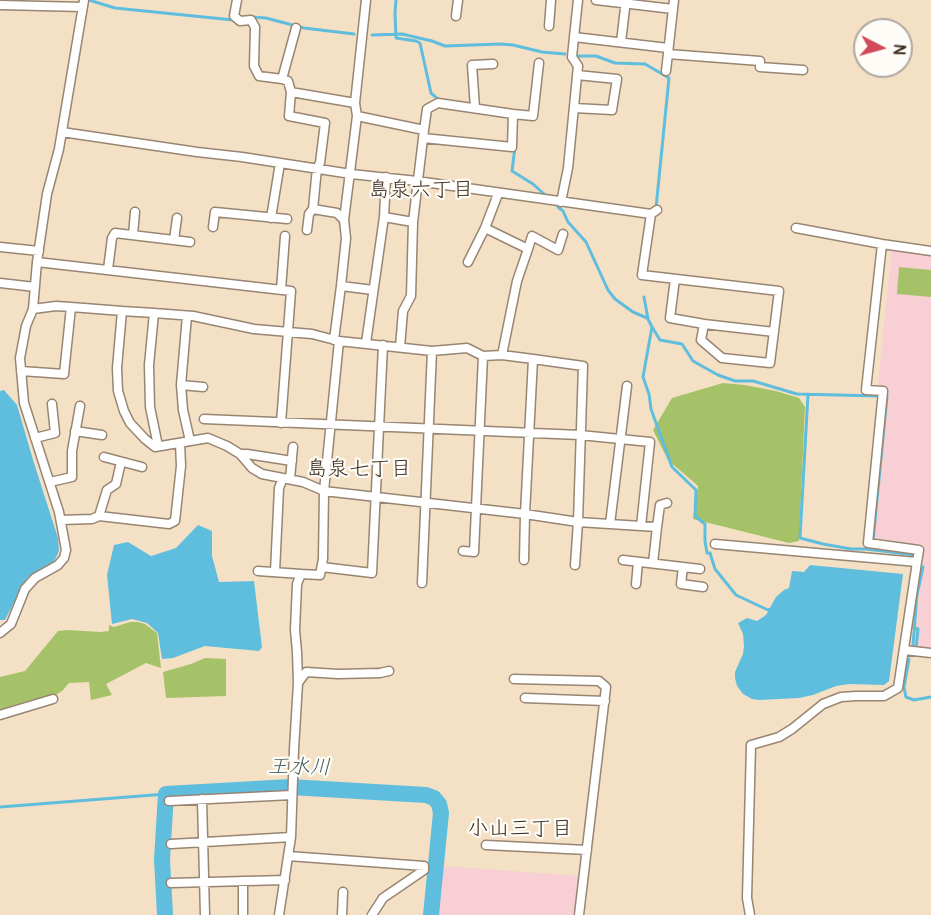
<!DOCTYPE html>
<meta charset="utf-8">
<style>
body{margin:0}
#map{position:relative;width:931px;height:915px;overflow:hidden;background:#f4e0c5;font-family:Pangolin,sans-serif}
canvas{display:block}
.north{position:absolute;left:853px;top:18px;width:60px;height:60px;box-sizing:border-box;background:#fdfcf7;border:2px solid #afa8a0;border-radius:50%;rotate:96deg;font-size:16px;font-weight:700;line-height:24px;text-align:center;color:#3b2a1e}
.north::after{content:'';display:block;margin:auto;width:21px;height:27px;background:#d1495b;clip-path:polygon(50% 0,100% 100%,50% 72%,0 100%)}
</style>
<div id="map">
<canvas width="931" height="915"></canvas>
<div class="north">N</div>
</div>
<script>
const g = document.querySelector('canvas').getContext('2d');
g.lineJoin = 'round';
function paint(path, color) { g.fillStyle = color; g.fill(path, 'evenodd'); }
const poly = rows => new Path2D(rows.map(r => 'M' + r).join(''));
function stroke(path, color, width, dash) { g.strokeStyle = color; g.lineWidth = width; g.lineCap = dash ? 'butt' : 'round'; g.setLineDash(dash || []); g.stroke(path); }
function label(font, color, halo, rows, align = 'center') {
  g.font = font + ' Pangolin,"Klee One",sans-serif'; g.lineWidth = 4.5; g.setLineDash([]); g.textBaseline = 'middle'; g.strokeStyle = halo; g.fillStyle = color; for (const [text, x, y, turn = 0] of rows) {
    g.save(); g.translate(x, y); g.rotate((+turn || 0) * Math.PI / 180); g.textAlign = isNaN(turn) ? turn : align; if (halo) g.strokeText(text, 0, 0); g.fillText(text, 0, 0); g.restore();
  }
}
paint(poly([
 [892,249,931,252,931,648,915,646,924,545,873,538,888,395,878,384],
 [442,866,579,876,575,915,437,915]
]), '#f7cfd4');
paint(poly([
 [899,267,931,270,931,297,897,294],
 [723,383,745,385,776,391,799,398,805,407,799,541,789,543,693,519,698,486,668,460,653,430,672,398],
 [130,622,138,622,145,624,157,633,161,668,146,663,106,684,112,695,91,700,89,682,69,683,63,690,53,697,0,712,0,677,25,671,58,631,67,630,101,632,109,631,109,625,114,627],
 [205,658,226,659,226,696,166,698,163,672,191,664]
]), '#a5c269');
paint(poly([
 [4,390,17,405,34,463,58,538,59,551,54,562,27,578,5,620,0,620,0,391],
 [198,525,212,531,212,556,219,582,254,581,262,647,259,651,205,646,173,658,162,659,158,633,147,623,132,619,112,624,107,575,114,545,128,542,151,556,176,548],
 [810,565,903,574,889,681,884,685,849,684,836,686,813,695,799,698,759,700,752,699,743,694,737,686,735,678,735,672,743,654,744,646,743,634,738,623,747,618,757,621,766,615,776,597,784,590,789,588,792,571,804,572]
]), '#5fbedd');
stroke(poly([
 [89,0,115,8,233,20],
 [396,0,395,13,396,38,416,41,420,43,431,93,439,100],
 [252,17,266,18,304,28,354,34],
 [372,35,402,34,432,41,445,46,500,44,513,45,542,52,565,54],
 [576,56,596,56,615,63,645,64,669,78,656,208],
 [515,147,512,171,533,184,544,194],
 [558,207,563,211,568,222,586,242,608,290,615,299,633,312,647,318],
 [644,297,648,319,652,327,643,377,649,394,651,409,672,467,696,490,695,516,705,524,705,541,707,553,710,553,715,569,736,595,768,610,772,609],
 [652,327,660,340,682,344,693,361,718,375,735,381,753,381,797,394,878,396],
 [808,394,800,538,823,544,851,549,866,549,915,555],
 [873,541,887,396],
 [914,628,918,629,916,649,918,649],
 [913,645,917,595,923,567],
 [909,659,904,687,906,697,914,700,931,697],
 [0,807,166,794]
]), '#5fbedd', 3);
stroke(poly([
 [165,915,162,859,166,794,290,787,426,795,434,798,439,804,441,813,431,915]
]), '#5fbedd', 16);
const minor = poly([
 [237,0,234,16,240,21,251,20,255,27,254,66,259,76,282,79,288,81,291,92,289,116,325,123,320,163,317,168,313,209,337,213,344,220],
 [596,0,673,9],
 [0,5,83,7],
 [456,16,458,0],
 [549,26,551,0],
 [574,37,578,0],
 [621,42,626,0],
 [668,54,760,61,760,67,803,70],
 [666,71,674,0],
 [282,79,296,28],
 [291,92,355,103],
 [475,108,472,65,493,64],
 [574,108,612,110,617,79,577,75],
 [513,114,533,116,539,63],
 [357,116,424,130,413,222,411,296,403,311,400,347],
 [62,132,197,152,242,157,351,174,417,181,651,214],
 [423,138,512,147,513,114,438,103,427,109,424,130],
 [561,202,568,168,578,66,572,57,574,37,668,48],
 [657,210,651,214,642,275,779,291,770,363,722,358,701,340,704,324],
 [384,217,413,222],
 [271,218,280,163],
 [213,227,215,212,287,219],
 [485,228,528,249,517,281,502,355],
 [796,228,882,244,931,251],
 [307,230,309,214,313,209],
 [133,235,135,212],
 [174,240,177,218],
 [882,244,866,390,883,391,868,543,919,550,917,562],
 [0,247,39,251],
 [528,249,532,236,558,250,563,234],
 [37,262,291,291,281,423],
 [468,262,485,228,498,194],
 [108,269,112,238,115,233,190,242],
 [675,279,670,318,704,324,774,332],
 [0,283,35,287],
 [341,286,373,290],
 [281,290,285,236],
 [33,309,56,306,71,307,122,311,154,313,193,316,254,329,312,334,339,341,432,351,467,348,483,356,502,355,533,359,525,514,324,491,303,482,262,474,252,468,240,454,227,446,208,438,155,447,145,439,130,423,124,411,118,391,117,368,122,311],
 [154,313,149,365,150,407,158,446],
 [187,316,181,385,183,410,190,441],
 [334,340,341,286,346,238,344,220,357,116,355,103,366,0],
 [366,343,384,217,386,177],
 [533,359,583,366,578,522,575,565],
 [21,371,64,374,71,307],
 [181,385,203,387],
 [204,419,580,435,650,442,641,526],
 [75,431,102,435],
 [35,438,55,433,52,404],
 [240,454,247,454,292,461],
 [104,457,142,467],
 [290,479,293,447],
 [50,482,72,477,72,451,80,406],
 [99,516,107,490,116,484,121,462],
 [61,520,92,519,99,516,169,524,175,521,181,466,180,443],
 [610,524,627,386],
 [715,544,917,562,898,688,884,696,856,696,841,697,823,704,792,729,779,737,751,745,747,898,750,915],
 [463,551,474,552,483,356],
 [524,560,525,514,578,522,657,527,660,505,667,503],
 [623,560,700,569],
 [653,563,657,527],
 [322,567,372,573,383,345],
 [683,567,681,584,703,587],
 [258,571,301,574],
 [275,572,279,488,283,478],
 [422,583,432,351],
 [636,584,638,562],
 [0,633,11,624,25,589,35,578,58,565,64,558,66,550,59,512,24,403,20,358,26,326,33,309,37,262,47,194,59,149,84,0],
 [904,650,931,653],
 [514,679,599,681,606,687,579,915],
 [298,683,306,672,338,674,380,673,389,671],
 [525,698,605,701],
 [0,715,53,699],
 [202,799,205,915],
 [169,801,292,795],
 [171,844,291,837],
 [486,845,587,850],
 [288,856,424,866,424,870,383,898,372,915],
 [243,881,243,915],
 [171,883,285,880],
 [279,915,291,837,294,749,298,683,297,652,295,630,297,584,301,574,320,575,323,559,324,491,339,341],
 [342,915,343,892]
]);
stroke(minor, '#988572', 11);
stroke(minor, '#fff', 8);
label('21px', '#3b2a1e', '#fdfcf7', [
 ["島泉六丁目",421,191],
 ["島泉七丁目",359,470],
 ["小山三丁目",520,830]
]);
label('italic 21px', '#485e61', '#fdfcf7', [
 ["王水川",299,768,1]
]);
</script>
